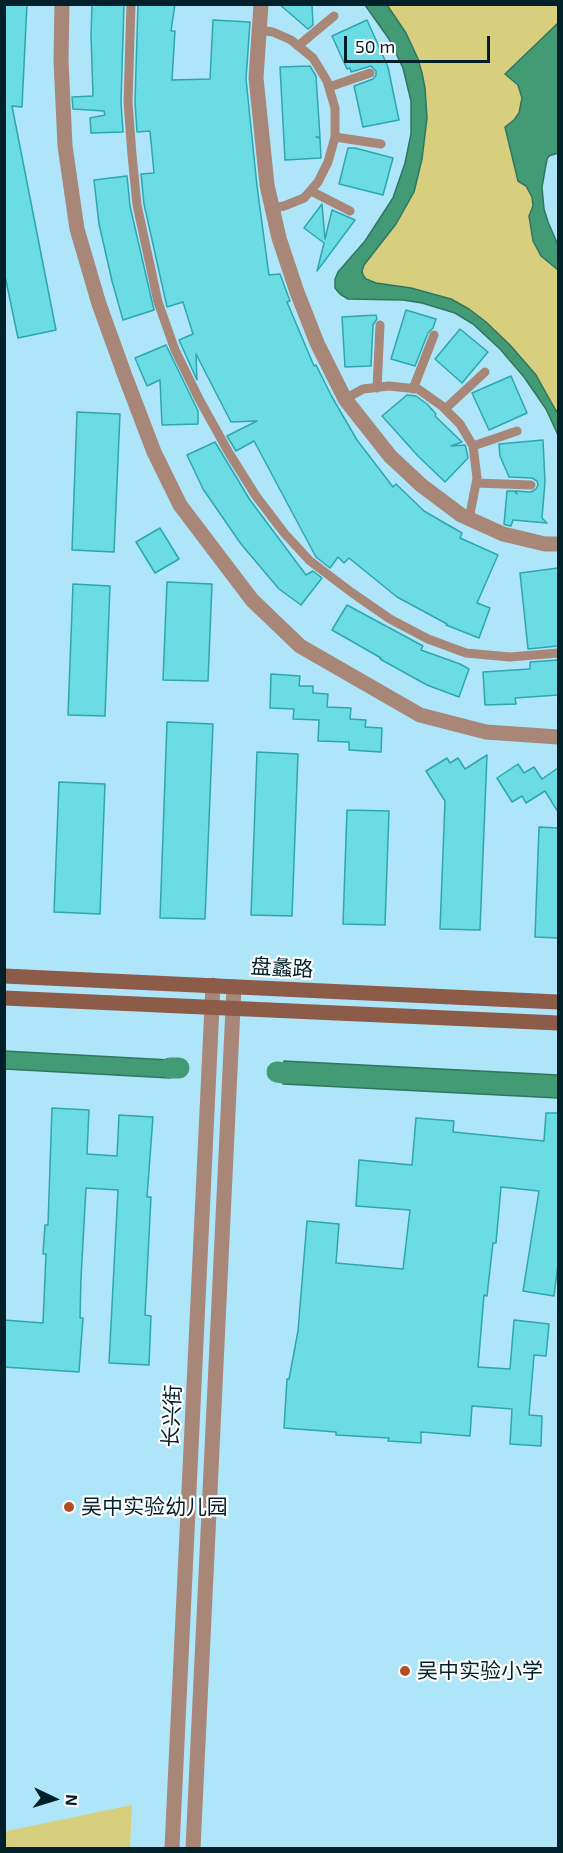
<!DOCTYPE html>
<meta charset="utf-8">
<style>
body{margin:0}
#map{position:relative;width:563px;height:1853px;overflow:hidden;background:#afe5f9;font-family:"Exo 2",sans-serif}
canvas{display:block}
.frame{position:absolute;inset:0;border:6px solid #01202a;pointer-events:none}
.north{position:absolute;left:24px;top:1769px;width:60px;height:60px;-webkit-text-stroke:4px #fcfcfc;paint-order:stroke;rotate:94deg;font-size:16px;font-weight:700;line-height:24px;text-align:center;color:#01202a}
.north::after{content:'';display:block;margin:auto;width:21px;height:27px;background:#01202a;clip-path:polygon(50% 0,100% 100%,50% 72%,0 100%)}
.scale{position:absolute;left:344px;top:36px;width:146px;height:27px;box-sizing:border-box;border:3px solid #01202a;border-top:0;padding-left:8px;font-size:18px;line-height:21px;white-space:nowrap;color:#01202a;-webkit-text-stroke:4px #fcfcfc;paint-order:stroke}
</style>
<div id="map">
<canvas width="563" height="1853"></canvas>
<div class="frame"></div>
<div class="north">N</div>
<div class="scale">50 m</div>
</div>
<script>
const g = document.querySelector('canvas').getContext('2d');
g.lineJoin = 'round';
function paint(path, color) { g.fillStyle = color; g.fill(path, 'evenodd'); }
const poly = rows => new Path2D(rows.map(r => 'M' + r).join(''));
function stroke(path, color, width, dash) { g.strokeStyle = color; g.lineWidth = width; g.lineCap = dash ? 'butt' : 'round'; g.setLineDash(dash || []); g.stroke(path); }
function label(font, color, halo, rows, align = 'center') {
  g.font = font + ' "Exo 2","Noto Sans SC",sans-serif'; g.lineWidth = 4.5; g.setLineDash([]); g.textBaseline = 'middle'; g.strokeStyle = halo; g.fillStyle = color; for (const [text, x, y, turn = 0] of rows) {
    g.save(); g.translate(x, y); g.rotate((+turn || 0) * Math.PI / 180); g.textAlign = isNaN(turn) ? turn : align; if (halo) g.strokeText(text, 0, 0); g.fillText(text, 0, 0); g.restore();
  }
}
paint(poly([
 [387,5,558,5,558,23,506,74,518,85,522,98,519,113,509,125,518,181,526,186,532,197,533,206,529,216,533,241,541,256,558,270,558,413,554,409,536,375,510,345,470,309,451,299,431,292,382,284,371,281,363,275,362,271,364,265,396,224,414,192,420,170,425,132,425,88,418,59,406,33],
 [132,1805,130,1848,5,1848,5,1835,7,1831]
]), '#d8cf7e');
const water = poly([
 [365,5,387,5,406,33,418,59,422,73,425,88,427,118,422,159,414,192,396,224,364,265,362,271,363,275,366,279,376,283,411,288,451,299,469,309,486,322,510,345,536,375,555,409,558,413,558,435,546,409,524,377,500,349,473,324,455,313,422,303,403,300,348,299,340,294,335,288,335,279,338,272,365,241,393,198,405,163,411,134,411,101,403,68,389,39,365,5],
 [558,23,558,153,549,156,547,159,542,187,544,209,548,222,558,245,558,270,541,256,533,241,529,216,533,206,532,197,526,186,518,181,505,127,514,120,519,113,522,98,518,85,505,74,558,23],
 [4,1051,170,1060,170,1078,5,1069,4,1051],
 [284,1061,558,1075,558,1098,283,1084,284,1061]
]);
paint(water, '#439b76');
stroke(water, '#2f765f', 1.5);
stroke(poly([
 [170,1068,179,1068],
 [277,1072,284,1073]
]), '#439b76', 21);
const building = poly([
 [4,4,27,4,22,107,12,106,56,330,18,338,4,271,4,4],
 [92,4,124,4,121,102,123,132,91,133,90,118,105,115,104,111,73,109,72,97,93,96,91,35,92,4],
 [138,4,175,4,171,31,175,31,172,80,210,79,213,20,250,22,246,79,257,186,269,275,280,274,290,301,287,302,314,366,316,365,332,397,357,440,393,487,396,484,424,511,462,533,460,538,498,555,477,603,490,608,479,638,446,625,447,624,397,597,349,558,344,563,338,557,330,568,316,557,254,441,236,451,227,436,257,421,231,422,196,354,197,380,179,340,193,334,183,302,167,307,144,204,141,174,154,173,150,131,137,132,135,102,138,4],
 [279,4,312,4,313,25,308,29,279,4],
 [367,20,388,67,399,120,363,127,354,86,373,79,376,75,376,71,371,66,351,72,350,68,347,69,332,36,367,20],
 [310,66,316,76,320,137,316,137,320,138,321,158,285,160,280,67,310,66],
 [348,148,355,148,393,158,383,195,339,184,348,148],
 [127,176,130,206,154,310,123,320,112,281,99,224,94,180,127,176],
 [322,204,325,239,332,210,355,220,317,271,324,243,304,228,322,204],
 [406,310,436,319,433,328,428,333,415,366,391,359,406,310],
 [376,315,377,319,373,325,371,366,345,367,342,317,376,315],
 [460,329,488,352,462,383,435,359,460,329],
 [166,345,198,411,198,424,162,425,160,380,147,386,135,358,166,345],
 [511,376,527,413,489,430,472,393,511,376],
 [407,395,416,396,427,404,436,414,435,416,462,442,451,446,465,445,466,448,468,458,445,482,418,456,382,416,407,395],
 [77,412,120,414,114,552,72,550,77,412],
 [543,440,545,482,542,518,547,523,513,520,511,526,506,525,504,524,507,491,514,491,517,494,515,491,531,492,536,489,538,485,537,481,532,478,509,477,500,456,499,444,543,440],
 [215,442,250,500,306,575,313,571,322,578,301,605,279,589,241,544,203,489,187,455,215,442],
 [160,528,179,559,155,573,136,542,160,528],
 [558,568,558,646,528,649,520,573,558,568],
 [167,582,212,584,208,681,163,680,167,582],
 [73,584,110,586,105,716,68,715,73,584],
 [347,605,423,646,421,650,460,664,469,669,459,697,427,685,380,659,381,658,332,630,347,605],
 [558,660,558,695,515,698,516,704,485,705,483,672,530,669,530,662,558,660],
 [271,674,300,676,299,686,313,686,313,693,328,694,327,707,351,708,350,719,366,720,365,727,382,728,381,752,349,750,349,742,318,741,319,720,293,719,294,709,270,708,271,674],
 [167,722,213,724,205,919,160,918,167,722],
 [257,752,298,754,292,916,251,915,257,752],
 [487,755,480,930,440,929,445,801,426,771,447,758,450,763,458,758,465,769,487,755],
 [518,764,524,773,534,767,542,779,558,768,558,812,545,791,526,803,522,796,512,802,497,778,518,764],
 [59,782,105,784,100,914,54,912,59,782],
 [347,810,389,811,385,925,343,924,347,810],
 [539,827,558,828,558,938,535,937,539,827],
 [52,1108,89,1110,87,1154,117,1156,119,1115,153,1117,147,1197,151,1197,145,1315,151,1316,149,1365,109,1363,118,1190,86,1188,81,1278,80,1318,83,1318,79,1372,4,1367,4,1320,43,1323,46,1254,43,1254,45,1225,48,1225,52,1108],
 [546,1113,558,1113,558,1264,554,1296,523,1291,539,1191,501,1187,496,1243,493,1243,487,1296,484,1295,478,1367,510,1369,514,1320,549,1324,546,1356,534,1355,529,1415,542,1416,541,1446,510,1444,512,1409,472,1406,470,1436,421,1432,421,1443,388,1441,389,1438,336,1435,336,1432,284,1428,287,1379,289,1379,298,1331,307,1221,339,1224,336,1263,403,1269,410,1210,356,1206,359,1160,412,1165,416,1118,454,1121,453,1132,544,1141,546,1113]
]);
paint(building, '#6bdbe4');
stroke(building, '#2da6b0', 1.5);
stroke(poly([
 [131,4,128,102,132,155,137,205,158,302,175,350,199,399,229,453,256,496,285,534,310,561,351,592,390,619,428,639,466,653,510,657,558,653],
 [259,30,273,32,291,40,313,58,327,81,335,108,335,137,328,162,318,182,304,198,284,206,273,208],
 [298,46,334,16],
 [329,87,370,73],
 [335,137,381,144],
 [311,191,350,211],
 [377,388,380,325],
 [413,389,434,335],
 [345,399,363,389,389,386,418,389,442,406,460,424,473,446,477,478,469,519],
 [445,409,485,372],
 [473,446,517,431],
 [476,483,531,485]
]), '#a88678', 9);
stroke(poly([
 [62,4,61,60,65,146,77,229,99,304,125,376,154,452,180,505,252,600,300,646,420,715,486,732,558,737],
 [261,4,256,78,267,185,279,238,297,292,317,343,345,399,390,456,421,485,461,515,503,534,545,544,558,544]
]), '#a88678', 15);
stroke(poly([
 [172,1848,213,985],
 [193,1848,234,987]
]), '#a88678', 15);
stroke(poly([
 [4,976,558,1002],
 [4,998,558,1023]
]), '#8c5c49', 15);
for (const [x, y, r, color] of [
 [69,1507,6,"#b34e1e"],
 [405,1671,6,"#b34e1e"]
]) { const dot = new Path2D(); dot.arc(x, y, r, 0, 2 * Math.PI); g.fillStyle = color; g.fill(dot); stroke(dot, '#fcfcfc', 2); }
label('21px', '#01202a', '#fcfcfc', [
 ["盘蠡路",282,968,3],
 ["长兴街",172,1416,-87]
]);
label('21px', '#01202a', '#fcfcfc', [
 ["吴中实验幼儿园",81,1507],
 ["吴中实验小学",417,1671]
], 'left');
</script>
